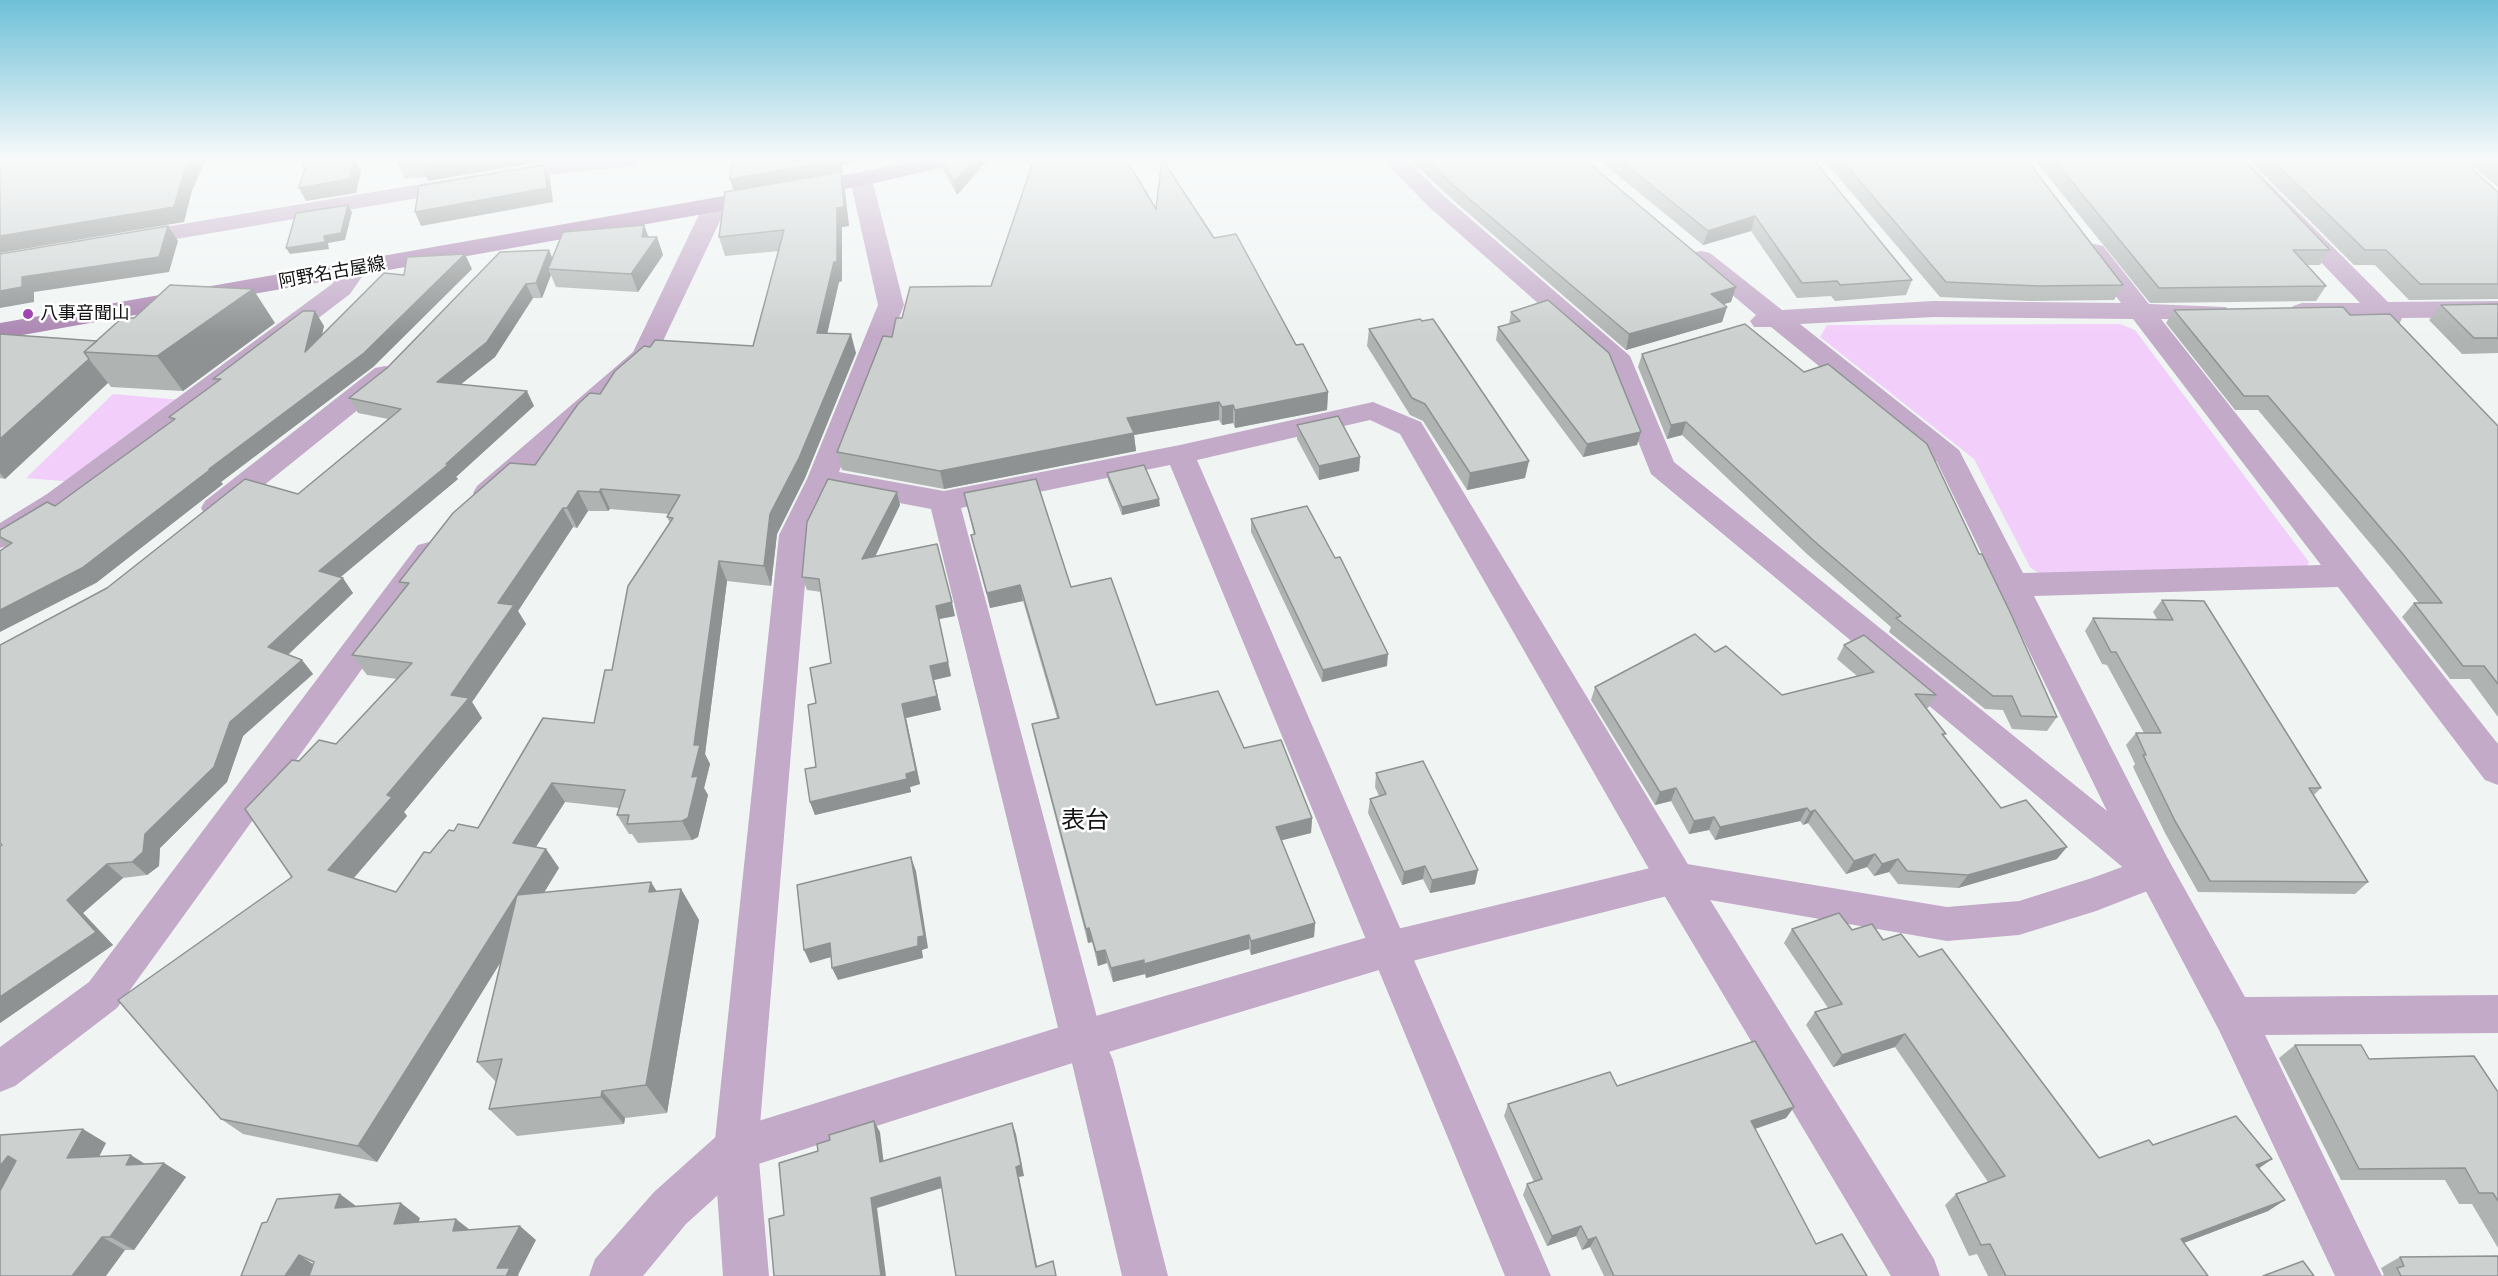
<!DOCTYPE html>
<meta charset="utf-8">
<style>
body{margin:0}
canvas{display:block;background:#f0f5f4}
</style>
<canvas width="2498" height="1276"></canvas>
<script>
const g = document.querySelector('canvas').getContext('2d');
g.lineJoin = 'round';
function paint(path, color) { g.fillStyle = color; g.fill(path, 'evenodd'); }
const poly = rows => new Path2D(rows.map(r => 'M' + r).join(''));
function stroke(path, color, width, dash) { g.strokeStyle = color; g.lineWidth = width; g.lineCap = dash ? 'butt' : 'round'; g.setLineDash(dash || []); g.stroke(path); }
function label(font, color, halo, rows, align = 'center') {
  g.font = font + ' "Libre Baskerville","Noto Sans JP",serif'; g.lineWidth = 5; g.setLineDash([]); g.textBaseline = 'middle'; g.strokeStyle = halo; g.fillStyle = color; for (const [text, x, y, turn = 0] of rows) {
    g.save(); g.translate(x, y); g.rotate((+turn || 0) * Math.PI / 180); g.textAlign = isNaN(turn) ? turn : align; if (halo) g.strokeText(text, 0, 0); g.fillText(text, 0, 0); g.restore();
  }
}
paint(poly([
 [2120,324,2135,330,2309,562,2305,571,2041,575,2030,567,1974,459,1820,337,1827,325],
 [113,394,182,400,74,482,26,478]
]), '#f2cefa');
paint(poly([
 [564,160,638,160,635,165,627,167,572,172,129,247,120,245,117,240,120,235,129,233,564,160],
 [1383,160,1406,160,1444,196,1630,356,1674,462,2107,811,1937,462,1771,327,1754,327,1750,321,1756,315,1689,258,1692,253,1701,251,1710,253,1782,310,1933,301,2121,303,2082,251,2085,246,2094,244,2103,246,2149,304,2226,307,2230,312,2226,317,2217,320,2161,319,2498,744,2498,785,2485,780,2338,587,2034,596,2168,859,2245,997,2498,995,2498,1033,2265,1035,2382,1276,2335,1276,2219,1030,2139,878,2132,875,1651,474,1608,365,1428,206,1383,160],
 [1933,317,2133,319,2321,565,2023,573,1959,450,1800,324,1933,317],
 [2223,160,2246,160,2388,302,2498,301,2498,317,2402,318,2399,325,2390,327,2381,325,2374,318,2302,319,2293,316,2289,311,2293,306,2302,303,2360,303,2223,160],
 [861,172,869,174,872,179,904,305,839,472,944,491,1180,445,1373,402,1421,422,1689,866,1934,1259,1940,1276,1891,1276,1661,890,1400,434,1370,420,1197,460,1551,1276,1505,1276,1170,465,961,508,1102,1036,1113,1060,1168,1276,1122,1276,1072,1063,1061,1040,931,509,831,490,809,535,758,1149,769,1276,723,1276,714,1149,779,535,807,479,878,305,850,179,853,174,861,172],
 [716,197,724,199,728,204,653,362,499,500,488,503,477,500,473,493,477,486,633,352,704,204,708,199,716,197],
 [356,261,365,263,368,268,350,294,69,508,11,545,0,548,0,523,47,494,332,284,347,263,356,261],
 [385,366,395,368,399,374,395,380,227,515,216,518,205,515,201,508,205,501,375,368,385,366],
 [429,542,440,545,445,553,440,561,117,1008,15,1086,0,1092,0,1047,89,982,418,545,429,542]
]), '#c3aac8');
paint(poly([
 [2155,855,2168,859,2174,871,2168,883,2096,911,2019,935,1947,941,1675,894,1389,967,1082,1060,749,1167,686,1224,643,1276,589,1276,595,1259,654,1192,720,1133,1082,1020,1389,931,1675,862,1947,907,2019,901,2092,878,2155,855]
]), '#c3aac8');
paint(poly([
 [918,160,957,160,954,165,861,186,0,339,0,323,861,172,918,160]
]), '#aa85b1');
paint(poly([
 [400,159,546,159,546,161,428,181,427,177,405,179,398,165],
 [941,159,989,159,957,195,943,170],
 [1409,159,1584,159,1731,302,1724,304,1727,307,1722,322,1626,350,1453,200],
 [1598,159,1813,159,1912,280,1906,295,1835,301,1831,296,1797,298,1751,231,1703,245],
 [1823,159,2026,159,2123,285,2114,300,2030,301,1940,297],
 [2034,159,2243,159,2330,250,2320,265,2307,265,2326,286,2316,301,2150,303],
 [2248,159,2461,159,2498,192,2498,299,2409,300,2375,265,2354,265],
 [2464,159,2498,159,2498,187],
 [842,165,843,173,841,173,845,191,849,226,842,227,842,281,839,282,827,333,856,353,805,478,777,534,771,586,727,581,705,754,710,764,704,788,708,795,698,837,692,840,638,843,632,834,629,834,617,815,619,808,565,802,536,847,546,849,559,868,544,893,657,892,681,889,699,920,667,1113,625,1118,624,1124,517,1136,489,1109,496,1082,477,1062,501,961,377,1162,243,1134,221,1119,292,877,336,744,397,679,367,675,352,655,404,589,399,582,535,465,600,394,650,347,753,346,779,251,725,256,719,237],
 [610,509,669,514,667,517,670,523,612,670,594,723,478,828,454,831,430,853,396,892,354,878,407,816,404,812,482,718,472,702,526,624,518,611,573,527,577,528,588,511,608,511],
 [1156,209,1214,238,1296,345,1328,392,1327,410,1235,428,1233,423,1222,425,1219,420,1134,435,1136,451,944,489,842,470,837,452,892,337,902,318,991,286],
 [644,225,648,237,657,237,663,255,638,292,556,287,551,275,542,298,533,298,495,357,460,385,534,406,456,477,458,479,340,577,353,593,288,655,302,660,313,674,243,736,227,782,160,848,159,866,147,875,123,878,83,913,113,945,0,1023,0,846,2,845,298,494,388,419,358,413,349,398,553,258],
 [472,269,373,367,221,482,223,484,96,583,6,547,0,540,0,530,55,506,172,421,169,417,216,383,213,379,324,326,322,335,404,275],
 [1548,300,1637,445,1583,457,1496,340,1498,327,1509,324,1511,312],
 [2498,304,2498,353,2462,354,2429,320,2441,305],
 [2174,310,2350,315,2498,426,2498,717,2470,679,2450,679,2402,617,2414,603,2419,603,2390,567,2258,410,2235,410,2166,323],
 [1422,321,1525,478,1467,490,1423,421,1410,415,1367,346,1369,329],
 [275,323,183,391,111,387,108,383,5,479,0,478,0,334,97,341],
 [1642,354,1979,554,2057,717,2047,731,2012,729,2003,710,1985,709,1889,632,1891,627,1808,555,1682,435,1667,439,1638,367],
 [1297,425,1360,457,1359,471,1319,480,1297,439],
 [1107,473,1160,506,1122,515,1108,480],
 [964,493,1071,587,1156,705,1244,748,1312,818,1311,833,1281,840,1315,923,1314,937,1251,955,1249,949,1146,978,1145,974,1113,982,1107,963,1098,966,1092,942,1088,943,1035,739,1032,724,1057,718,1023,601,990,608,975,551,971,535,974,535],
 [900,505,875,557,955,616,939,619,951,676,934,680,941,710,906,718,920,784,910,787,911,792,815,815,810,802,816,767,816,703,831,663,821,592,807,590,802,577],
 [1251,519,1387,666,1322,682,1251,532],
 [2162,600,2321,788,2313,796,2368,882,2355,894,2198,892,2165,833,2133,767,2135,764,2126,745,2136,733,2144,733,2107,665,2102,664,2085,631,2093,618,2157,619,2153,612],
 [1844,645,1936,695,1928,708,1926,708,1944,737,2001,808,2057,859,1958,888,1898,884,1889,872,1874,876,1867,867,1846,874,1808,823,1803,825,1800,821,1715,840,1709,830,1689,834,1671,801,1655,805,1591,700,1595,687,1715,652,1782,695,1857,676,1837,659],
 [1376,773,1475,884,1430,893,1423,879,1402,885,1368,813,1370,799,1379,796,1375,787],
 [1792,929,1852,930,1883,940,1919,957,2099,1158,2153,1145,2272,1159,2259,1168,2285,1200,2268,1211,2184,1243,2208,1276,1988,1276,1977,1254,1969,1256,1945,1205,1956,1194,1988,1182,1895,1047,1833,1067,1806,1025,1815,1012,1828,1008,1784,943],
 [2295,1045,2369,1059,2498,1092,2498,1248,2472,1204,2459,1204,2445,1180,2341,1180,2279,1058],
 [1508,1104,1794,1107,1786,1118,1755,1129,1816,1244,1867,1276,1604,1276,1590,1247,1582,1250,1576,1236,1547,1246,1523,1195,1527,1184,1534,1182,1504,1116],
 [106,1143,99,1157,146,1164,164,1163,186,1177,134,1250,125,1250,0,1276],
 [2400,1257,2498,1276,2381,1276,2384,1275,2381,1268]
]), '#afb4b3');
paint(poly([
 [191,159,206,159,192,191,184,222,0,253,0,236,183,176],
 [344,159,354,159,361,172,356,193,306,201,299,188],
 [464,159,546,159,546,161,428,181,422,166],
 [840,159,869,159,842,165,843,173,841,173,845,191,849,226,842,227,842,281,839,282,823,352,817,333,837,208,734,192,730,179],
 [975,159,989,159,957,195,954,182],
 [544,165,550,178,553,202,421,226,415,212],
 [348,205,352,212,345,240,328,243,329,249,290,254,286,248,324,236],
 [1755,216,1751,231,1703,245,1708,231],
 [644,225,651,243,657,237,663,255,638,292,631,274,642,237],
 [168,226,178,241,169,272,34,292,34,302,0,308,0,291,22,277],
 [549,250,555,264,548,269,551,275,542,298,536,283],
 [465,254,472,269,373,367,221,482,223,484,96,583,0,632,0,610,209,469],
 [526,284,533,298,495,357,445,397,437,382],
 [1736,287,1731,302,1707,309,1711,294],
 [253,289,275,323,183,391,157,356],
 [1727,307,1722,322,1626,350,1629,334],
 [315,311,324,326,314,367,305,352],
 [851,334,856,353,805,478,777,534,771,586,764,566,770,514],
 [89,359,108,383,5,479,0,473,0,439],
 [527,391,534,406,456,477,458,479,330,586,319,571,446,464],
 [1328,392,1327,410,1235,428,1235,410],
 [1219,402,1219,420,1134,435,1136,451,944,489,940,471,1127,418],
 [1233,405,1233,423,1222,425,1222,407],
 [1686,422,1682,435,1667,439,1671,425],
 [1641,432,1637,445,1583,457,1587,444],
 [1360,457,1359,471,1319,480,1319,466],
 [1529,461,1525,478,1467,490,1470,473],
 [601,489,610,509,608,511,599,492],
 [578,491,588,511,577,528,567,508],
 [897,492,900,505,867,573,862,559],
 [1159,499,1160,506,1122,515,1122,507],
 [563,508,573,527,518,611,526,624,472,702,482,718,404,812,407,816,345,888,328,870,451,695,498,603],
 [719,561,727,581,705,754,710,764,704,788,708,795,698,837,692,840,682,821,692,777,694,745],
 [343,578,353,593,280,662,268,647],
 [1020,585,1023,601,990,608,987,593],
 [952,602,955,616,939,619,951,676,934,680,941,710,906,718,920,784,910,787,911,792,815,815,810,802,906,774,902,704,930,666,936,606],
 [1388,654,1387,666,1322,682,1323,670],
 [302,660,313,674,243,736,227,782,160,848,159,866,147,875,132,862,145,834,230,722],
 [552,783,565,802,526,862,513,843],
 [1676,788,1671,801,1655,805,1660,792],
 [1807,808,1800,821,1715,840,1720,827],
 [1815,810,1808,823,1803,825,1810,812],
 [1714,817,1709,830,1689,834,1694,821],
 [1312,818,1311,833,1275,842,1276,827],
 [2067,847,2057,859,1958,888,1968,875],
 [546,849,559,868,377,1162,358,1146],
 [1875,854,1867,867,1846,874,1854,861],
 [911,857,916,871,928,948,922,950,923,958,838,980,832,968],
 [1898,859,1889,872,1874,876,1882,864],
 [107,864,123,878,83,913,113,945,0,1023,0,997,67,900],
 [1425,866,1423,879,1402,885,1404,872],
 [1478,870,1475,884,1430,893,1432,880],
 [651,882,670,913,649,892],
 [681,889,699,920,667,1113,646,1085],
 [1315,923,1314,937,1251,955,1251,941],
 [1089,928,1092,942,1088,943,1086,929],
 [1249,935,1249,949,1146,978,1144,964],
 [830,943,835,956,810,963,804,950],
 [1105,950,1107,963,1098,966,1096,952],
 [1144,960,1145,974,1113,982,1111,968],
 [1905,1034,1895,1047,1833,1067,1842,1055],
 [602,1091,625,1118,624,1124,601,1097],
 [1794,1107,1786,1118,1743,1133,1751,1121],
 [874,1121,880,1132,885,1173,880,1162],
 [1012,1123,1016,1134,1024,1176,1019,1177,1039,1276,1036,1267,1016,1167],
 [83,1129,106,1143,91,1172,67,1158],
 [131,1155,153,1169,126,1165],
 [8,1156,33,1170,0,1208,0,1166],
 [2272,1159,2255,1171,2256,1165],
 [164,1163,186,1177,134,1250,110,1237],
 [940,1177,945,1187,877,1208,886,1276,881,1276,871,1198],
 [340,1194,360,1209,335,1208],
 [2285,1200,2268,1211,2165,1250,2181,1239],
 [401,1203,420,1218,413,1239,394,1224],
 [456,1219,474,1233,453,1231],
 [520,1226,536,1240,518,1275,519,1276,506,1276,497,1268],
 [1581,1226,1576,1236,1547,1246,1552,1236],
 [102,1237,125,1250,106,1276,72,1276],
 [1596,1237,1590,1247,1582,1250,1588,1240],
 [299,1255,321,1269,316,1276,285,1276]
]), '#8f9292');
const building = poly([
 [8,159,191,159,183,176,174,207,0,236,0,160,8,159],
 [303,159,344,160,354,159,349,179,299,188,305,168,302,168,303,159],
 [400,159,464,159,422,166,422,163,398,165,400,159],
 [732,159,840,159,840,160,730,179,732,159],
 [942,159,975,159,954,182,942,159],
 [1034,159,1126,159,1156,209,1162,159,1214,238,1236,234,1296,345,1303,344,1328,392,1235,410,1233,405,1222,407,1219,402,1127,418,1134,433,940,471,837,452,883,336,892,337,896,318,902,318,910,287,991,286,1034,159],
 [1426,159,1584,159,1736,287,1711,294,1727,307,1629,334,1454,186,1426,159],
 [1619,159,1813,159,1912,280,1840,285,1837,281,1802,283,1755,216,1708,231,1619,159],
 [1841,159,2026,159,2123,285,2038,286,1946,282,1841,159],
 [2053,159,2243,159,2330,250,2293,250,2326,286,2159,288,2053,159],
 [2271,159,2461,159,2498,192,2498,284,2420,284,2386,250,2365,250,2271,159],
 [2493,159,2498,159,2498,164,2493,159],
 [544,165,547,188,415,212,419,186,544,165],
 [841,172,844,207,837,208,837,262,834,262,817,333,851,334,799,458,770,514,764,566,719,561,694,745,700,745,692,777,698,776,688,818,682,821,627,824,629,815,617,815,625,790,552,783,513,843,546,849,358,1146,221,1119,118,1000,292,877,245,809,292,760,299,761,319,740,336,744,412,663,352,655,409,583,399,582,453,513,510,463,535,465,578,404,590,393,600,394,615,371,644,346,650,347,655,340,753,346,784,230,719,237,725,192,841,172],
 [601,489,680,495,667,517,673,518,628,586,612,670,605,670,594,723,543,718,478,828,458,824,454,831,449,830,430,853,424,852,396,892,328,870,392,797,387,795,469,698,451,695,514,605,498,603,563,508,567,508,578,491,599,492,601,489],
 [348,205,341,233,324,236,325,242,286,248,296,213,348,205],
 [644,225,642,237,657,237,631,274,548,269,563,232,644,225],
 [168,226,159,257,22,277,22,287,0,291,0,254,168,226],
 [549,250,536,283,526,284,487,342,437,382,527,391,446,464,449,464,319,571,343,578,268,647,302,660,230,722,214,767,145,834,143,852,132,862,107,864,67,900,96,932,0,997,0,846,2,845,0,843,0,645,107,588,245,479,298,494,401,409,349,398,387,368,500,252,549,250],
 [465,254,364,353,209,469,211,469,82,568,0,610,0,551,12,543,0,537,0,530,47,502,55,506,81,487,175,419,169,417,221,379,213,379,303,311,315,311,305,352,384,273,404,275,407,257,465,254],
 [170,285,253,289,157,356,84,352,122,318,134,318,170,285],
 [1548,300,1609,353,1641,432,1587,444,1498,327,1520,321,1511,312,1548,300],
 [2498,304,2498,338,2474,338,2441,305,2498,304],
 [2343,307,2350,315,2390,314,2498,426,2498,684,2484,666,2463,666,2414,603,2442,603,2402,553,2268,396,2244,396,2174,310,2343,307],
 [1420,319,1422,321,1433,319,1529,461,1470,473,1425,404,1412,398,1369,329,1420,319],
 [1745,324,1804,372,1828,364,1927,444,1979,554,1982,554,2011,614,2057,717,2021,716,2012,696,1993,696,1896,618,1901,616,1814,541,1686,422,1671,425,1642,354,1745,324],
 [0,334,97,341,84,352,89,359,0,439,0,334],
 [1338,416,1360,457,1319,466,1297,425,1338,416],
 [1144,465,1159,499,1122,507,1107,473,1144,465],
 [828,479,897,492,862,559,937,544,952,602,936,606,948,662,930,666,937,696,902,704,916,771,906,774,907,779,810,802,805,769,816,767,808,705,816,703,810,668,831,663,819,579,802,577,807,522,828,479],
 [1036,479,1071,587,1111,578,1156,705,1218,691,1244,748,1281,740,1312,818,1276,827,1315,923,1251,941,1249,935,1144,964,1144,960,1111,968,1105,950,1096,952,1089,928,1086,929,1032,724,1059,718,1020,585,987,593,971,535,975,534,964,493,1036,479],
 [1307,506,1335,558,1340,557,1388,654,1323,670,1251,519,1307,506],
 [2162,600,2204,601,2321,788,2309,788,2368,882,2210,881,2175,821,2143,755,2146,755,2136,733,2161,733,2116,652,2111,652,2093,618,2173,620,2162,600],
 [1695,634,1715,652,1726,646,1782,695,1874,672,1844,645,1864,635,1936,695,1915,694,1946,734,1942,734,2001,808,2026,800,2067,847,1968,875,1907,871,1898,859,1882,864,1875,854,1854,861,1815,810,1810,812,1807,808,1720,827,1714,817,1694,821,1676,788,1660,792,1595,687,1695,634],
 [1423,761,1478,870,1432,880,1425,866,1404,872,1370,799,1386,794,1376,773,1423,761],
 [911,857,924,936,918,937,918,946,832,968,830,943,804,950,797,885,911,857],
 [651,882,649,892,681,889,646,1085,602,1091,601,1097,489,1109,502,1059,477,1062,517,895,651,882],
 [1839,913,1852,930,1872,924,1883,940,1901,934,1919,957,1942,949,2099,1158,2149,1140,2153,1145,2236,1116,2272,1159,2256,1165,2285,1200,2181,1239,2208,1276,2006,1276,1990,1244,1981,1245,1956,1194,2005,1176,1905,1034,1842,1055,1815,1012,1842,1004,1792,929,1839,913],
 [1755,1041,1794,1107,1751,1121,1816,1244,1842,1234,1867,1276,1614,1276,1596,1237,1588,1240,1581,1226,1552,1236,1527,1184,1542,1179,1508,1104,1610,1072,1617,1086,1755,1041],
 [2295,1045,2361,1045,2369,1059,2474,1056,2498,1092,2498,1201,2493,1193,2479,1193,2465,1168,2359,1169,2295,1045],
 [874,1121,880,1162,1012,1123,1021,1165,1016,1167,1036,1267,1053,1261,1056,1276,956,1276,940,1177,871,1198,881,1276,774,1276,769,1219,784,1215,779,1163,818,1151,817,1144,830,1140,829,1135,874,1121],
 [83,1129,67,1158,131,1155,126,1165,164,1163,110,1237,102,1237,72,1276,0,1276,0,1191,16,1161,8,1156,0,1166,0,1135,83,1129],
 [340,1194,335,1208,401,1203,394,1224,456,1219,453,1231,520,1226,497,1268,510,1268,506,1276,309,1276,314,1262,299,1255,285,1276,241,1276,262,1223,267,1222,277,1199,340,1194],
 [2498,1256,2498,1276,2401,1276,2397,1268,2404,1266,2400,1257,2498,1256],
 [2303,1261,2314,1276,2263,1276,2303,1261]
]);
paint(building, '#ccd1d0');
stroke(building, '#8f9292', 1.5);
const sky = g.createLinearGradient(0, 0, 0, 338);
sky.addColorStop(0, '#6ec0d8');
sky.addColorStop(0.47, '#f8fafa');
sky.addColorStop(1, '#f8fafa00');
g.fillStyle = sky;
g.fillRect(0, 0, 2498, 338);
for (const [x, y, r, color] of [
 [28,314,6,"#9f46b1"]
]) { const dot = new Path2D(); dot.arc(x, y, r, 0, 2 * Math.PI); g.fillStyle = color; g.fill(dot); stroke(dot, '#fff', 2); }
label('18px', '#111212', '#fff', [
 ["阿野名古屋線",332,273,-10]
]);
label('18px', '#111212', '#fff', [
 ["八事音聞山",40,314]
], 'left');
label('24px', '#111212', '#fff', [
 ["表台",1085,821]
]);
</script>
